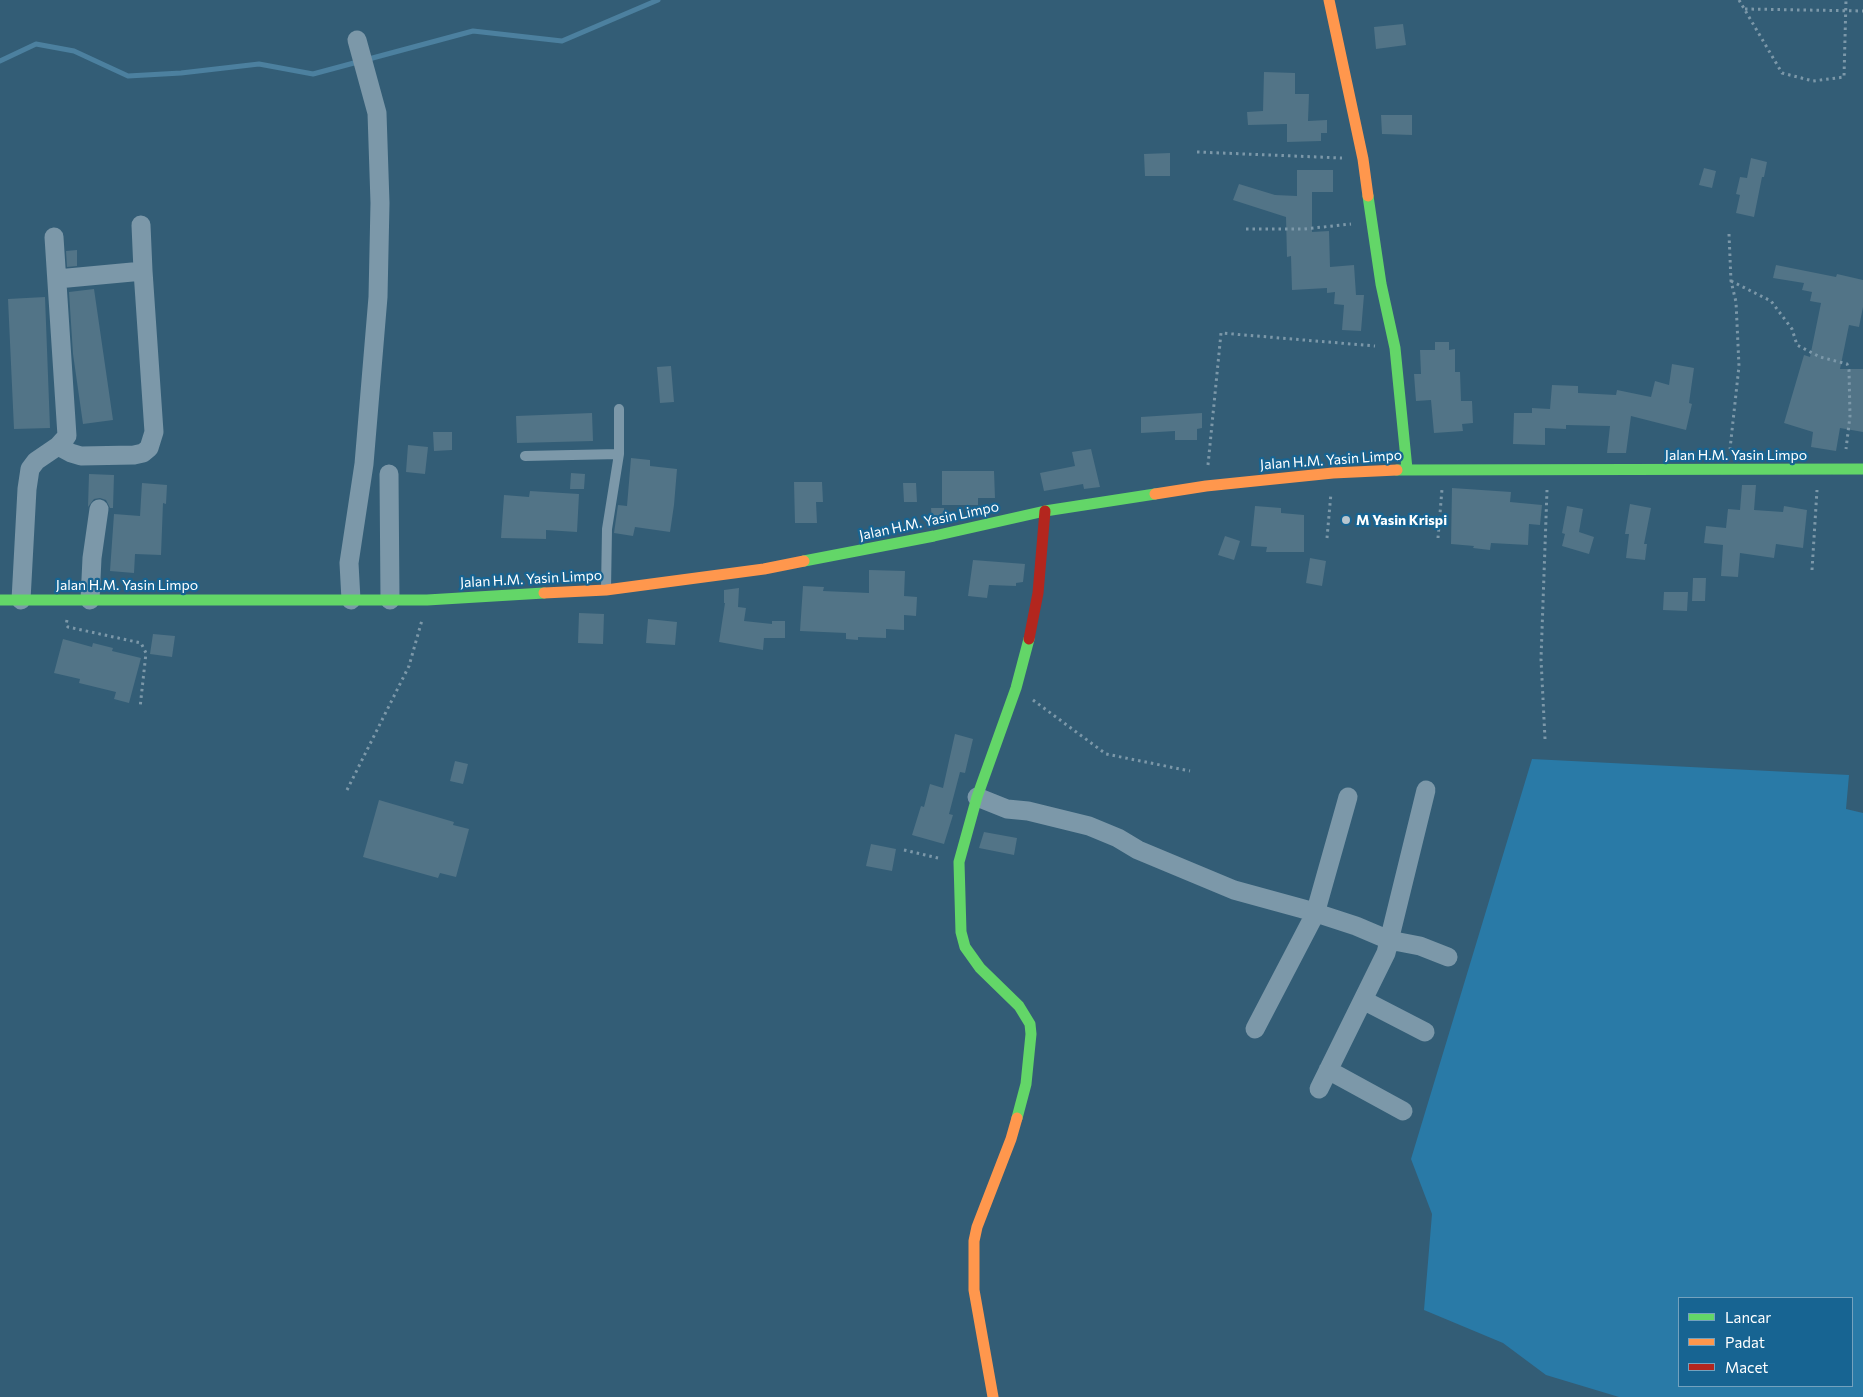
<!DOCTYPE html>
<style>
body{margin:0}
#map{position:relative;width:1863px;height:1397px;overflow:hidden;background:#335d76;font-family:Commissioner,sans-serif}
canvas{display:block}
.legend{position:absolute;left:1678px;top:1297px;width:175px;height:90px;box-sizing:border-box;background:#176492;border:1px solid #74a2be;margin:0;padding:6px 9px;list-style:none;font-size:15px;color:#fff}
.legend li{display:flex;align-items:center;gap:10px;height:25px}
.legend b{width:25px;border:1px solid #74a2be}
</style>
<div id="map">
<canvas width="1863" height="1397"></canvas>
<ul class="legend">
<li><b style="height:6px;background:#63d668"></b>Lancar</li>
<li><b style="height:6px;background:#ff974d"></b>Padat</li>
<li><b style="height:6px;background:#b3261e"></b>Macet</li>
</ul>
</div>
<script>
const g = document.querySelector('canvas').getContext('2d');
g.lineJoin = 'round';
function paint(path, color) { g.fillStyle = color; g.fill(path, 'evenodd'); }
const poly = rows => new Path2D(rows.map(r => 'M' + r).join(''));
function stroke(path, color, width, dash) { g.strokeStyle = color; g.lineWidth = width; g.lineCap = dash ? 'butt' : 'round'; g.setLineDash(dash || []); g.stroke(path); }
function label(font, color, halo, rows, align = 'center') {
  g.font = font + ' Commissioner,sans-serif'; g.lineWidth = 4.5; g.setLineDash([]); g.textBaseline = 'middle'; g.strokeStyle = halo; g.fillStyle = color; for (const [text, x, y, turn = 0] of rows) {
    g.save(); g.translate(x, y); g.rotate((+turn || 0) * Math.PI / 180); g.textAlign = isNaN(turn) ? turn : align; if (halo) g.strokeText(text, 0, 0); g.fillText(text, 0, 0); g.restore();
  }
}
paint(poly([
 [1532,759,1849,775,1846,809,1863,813,1863,1397,1619,1397,1546,1375,1503,1343,1424,1310,1432,1214,1411,1159],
 [1679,1298,1852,1298,1852,1386,1679,1386]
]), '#297aa7');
stroke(poly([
 [0,61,36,44,74,51,128,76,181,73,259,64,313,74,473,31,562,41,658,0]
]), '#4c809f', 5);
paint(poly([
 [1403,24,1406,45,1376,49,1374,27],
 [1264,72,1295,73,1295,94,1309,94,1308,121,1327,120,1327,133,1321,133,1321,141,1287,142,1287,124,1248,125,1247,112,1263,111],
 [1381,115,1412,115,1412,135,1382,134],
 [1170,153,1170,176,1145,176,1144,154],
 [1751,158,1767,162,1764,177,1762,177,1754,217,1736,213,1740,195,1736,194,1740,177,1747,178],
 [1704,168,1716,171,1712,188,1699,185],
 [1297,170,1333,170,1333,192,1312,192,1312,232,1329,231,1330,267,1354,265,1356,295,1364,295,1361,331,1342,330,1344,305,1334,304,1335,292,1327,293,1327,288,1292,290,1291,256,1287,257,1286,217,1233,200,1239,184,1275,195,1297,196],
 [77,250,77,266,67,267,66,251],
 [1776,265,1836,277,1837,274,1863,280,1863,307,1859,327,1849,325,1840,369,1863,369,1863,432,1840,428,1836,451,1811,447,1813,432,1784,423,1804,355,1810,357,1821,303,1810,301,1812,292,1802,290,1804,283,1773,278],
 [94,289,113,420,83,424,73,354,69,292],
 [45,297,50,428,14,429,8,299],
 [1435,342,1449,342,1449,350,1455,349,1455,372,1460,372,1461,401,1472,401,1473,423,1462,424,1463,431,1434,433,1431,400,1416,401,1414,374,1421,374,1420,350,1435,350],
 [1672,364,1694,368,1689,403,1692,404,1686,430,1631,416,1626,453,1607,453,1610,426,1566,425,1566,429,1545,428,1545,445,1513,444,1514,413,1532,413,1532,408,1550,409,1552,385,1578,386,1578,393,1616,395,1617,390,1651,397,1655,381,1669,385],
 [671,366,674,402,660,403,657,367],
 [592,413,593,441,517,443,516,416],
 [1202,413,1202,428,1197,429,1197,440,1175,440,1175,431,1141,433,1141,417],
 [433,432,452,432,452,450,434,451],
 [408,445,428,447,425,474,406,472],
 [1091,449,1100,487,1084,489,1083,484,1044,491,1040,473,1075,466,1072,452],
 [631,458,650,460,650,466,677,469,674,505,670,532,635,527,633,536,614,533,618,505,627,506],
 [942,471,994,471,995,498,978,498,978,505,942,505],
 [571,473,585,474,584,489,570,489],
 [89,474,114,475,113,508,110,508,106,500,100,498,94,499,88,507],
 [794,482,822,482,823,502,816,502,817,523,795,523],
 [142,483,167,485,166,504,163,503,161,555,135,554,134,573,110,571,114,514,140,516],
 [903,483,916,483,917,502,904,502],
 [1742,485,1756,485,1754,510,1783,512,1784,506,1807,510,1803,548,1776,544,1774,558,1740,553,1738,577,1721,576,1723,545,1704,543,1706,526,1726,528,1728,509,1740,510],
 [1452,488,1511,492,1510,502,1542,505,1540,525,1529,524,1528,545,1491,543,1490,550,1473,548,1474,546,1451,544],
 [530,491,579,494,577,532,546,530,546,539,501,538,504,495,529,497],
 [1630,504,1651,508,1644,544,1647,544,1645,560,1626,558,1629,534,1625,534],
 [1255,506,1281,508,1281,513,1304,515,1304,552,1266,552,1267,547,1251,546],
 [1567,506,1583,509,1579,532,1594,537,1589,554,1562,546,1565,534,1562,533],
 [931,508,944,508,944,518,932,521],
 [1225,536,1240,541,1234,560,1218,555],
 [1310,558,1326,561,1322,586,1306,583],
 [973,560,1025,564,1023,582,1016,583,1016,586,989,585,987,598,968,596],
 [869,570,905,571,904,596,917,597,916,616,904,615,904,630,886,629,886,638,858,637,858,640,846,639,846,633,800,631,803,586,824,587,823,591,869,593],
 [1693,578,1706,578,1705,601,1692,601],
 [739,588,738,607,746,608,744,621,772,624,772,621,785,621,785,638,764,638,763,650,719,642,725,603,724,603,724,590],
 [1664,592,1688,592,1687,611,1663,610],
 [579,613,604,614,603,644,578,643],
 [648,619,677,622,675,645,646,643],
 [153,634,175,636,172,657,150,654],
 [63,639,92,647,93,643,113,648,112,651,141,658,129,703,114,699,116,692,79,683,80,679,54,673],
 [955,734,973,739,965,773,960,772,949,814,953,815,944,844,912,835,921,806,924,807,930,784,943,788],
 [455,761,468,764,463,784,450,781],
 [379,800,454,822,453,825,469,829,456,877,440,873,438,878,363,857],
 [984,832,1017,838,1014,855,979,848],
 [871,844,896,849,892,871,866,866]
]), '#527487');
stroke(poly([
 [1739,0,1782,73,1813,81,1844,77,1846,0],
 [1745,9,1863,11],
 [1197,152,1342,158],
 [1246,229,1304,229,1351,224],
 [1729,234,1731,281,1736,302,1739,366,1730,449],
 [1731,281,1771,301,1792,329,1797,345,1820,357,1847,364,1849,370,1850,416,1846,449],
 [1208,465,1221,333,1375,346],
 [1327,538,1331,493],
 [1438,538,1442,489],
 [1812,570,1817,490],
 [67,620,66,625,68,627,141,643,146,653,140,708],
 [1033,700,1106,754,1190,771],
 [1545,739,1541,659,1547,490],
 [347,790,409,666,422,620],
 [904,850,938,858]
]), '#7c98a9', 3, [2.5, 4]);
stroke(poly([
 [525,456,619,454],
 [606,589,607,529,619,454,619,409]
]), '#7c98a9', 10);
stroke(poly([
 [141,225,143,271],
 [57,279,143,271,154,432,149,448,143,453,134,455,81,456,71,453,58,446],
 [389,474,390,600],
 [21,600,27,489,30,469,36,461,58,446,67,436,54,237],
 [90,600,92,558,99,509],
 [351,600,349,563,364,464,378,297,380,203,377,113,357,40],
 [977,797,1007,809,1028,811,1089,826,1118,838,1138,850,1234,890,1307,910,1356,926,1389,940,1420,946,1448,957],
 [1363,1000,1425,1032],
 [1255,1029,1315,914,1348,797],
 [1328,1070,1403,1111],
 [1319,1089,1386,953,1426,790]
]), '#7c98a9', 19);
stroke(poly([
 [1368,196,1381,284,1395,348,1407,469],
 [1397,470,1863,469],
 [804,561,934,536,1045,511,1155,494],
 [0,600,427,600,544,593],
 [1017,1118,1026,1084,1031,1034,1030,1024,1019,1006,980,968,965,947,961,932,959,862,977,797,1016,688,1029,639]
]), '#63d668', 11);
stroke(poly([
 [1329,0,1363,159,1368,196],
 [1155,494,1206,486,1333,473,1397,470],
 [544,593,606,590,764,569,804,561],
 [993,1397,974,1290,974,1241,977,1227,1011,1139,1017,1118]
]), '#ff974d', 11);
stroke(poly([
 [1029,639,1038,593,1045,511]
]), '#b3261e', 11);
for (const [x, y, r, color] of [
 [1346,520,5,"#b8c6cf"]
]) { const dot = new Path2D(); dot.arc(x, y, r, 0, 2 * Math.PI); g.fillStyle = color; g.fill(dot); stroke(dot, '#176492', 2); }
label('14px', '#fff', '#176492', [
 ["Jalan H.M. Yasin Limpo",1736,455],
 ["Jalan H.M. Yasin Limpo",1331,460,-4],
 ["Jalan H.M. Yasin Limpo",929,521,-12],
 ["Jalan H.M. Yasin Limpo",531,579,-3],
 ["Jalan H.M. Yasin Limpo",127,585]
]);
label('bold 14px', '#fff', '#176492', [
 ["M Yasin Krispi",1356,520]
], 'left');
</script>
